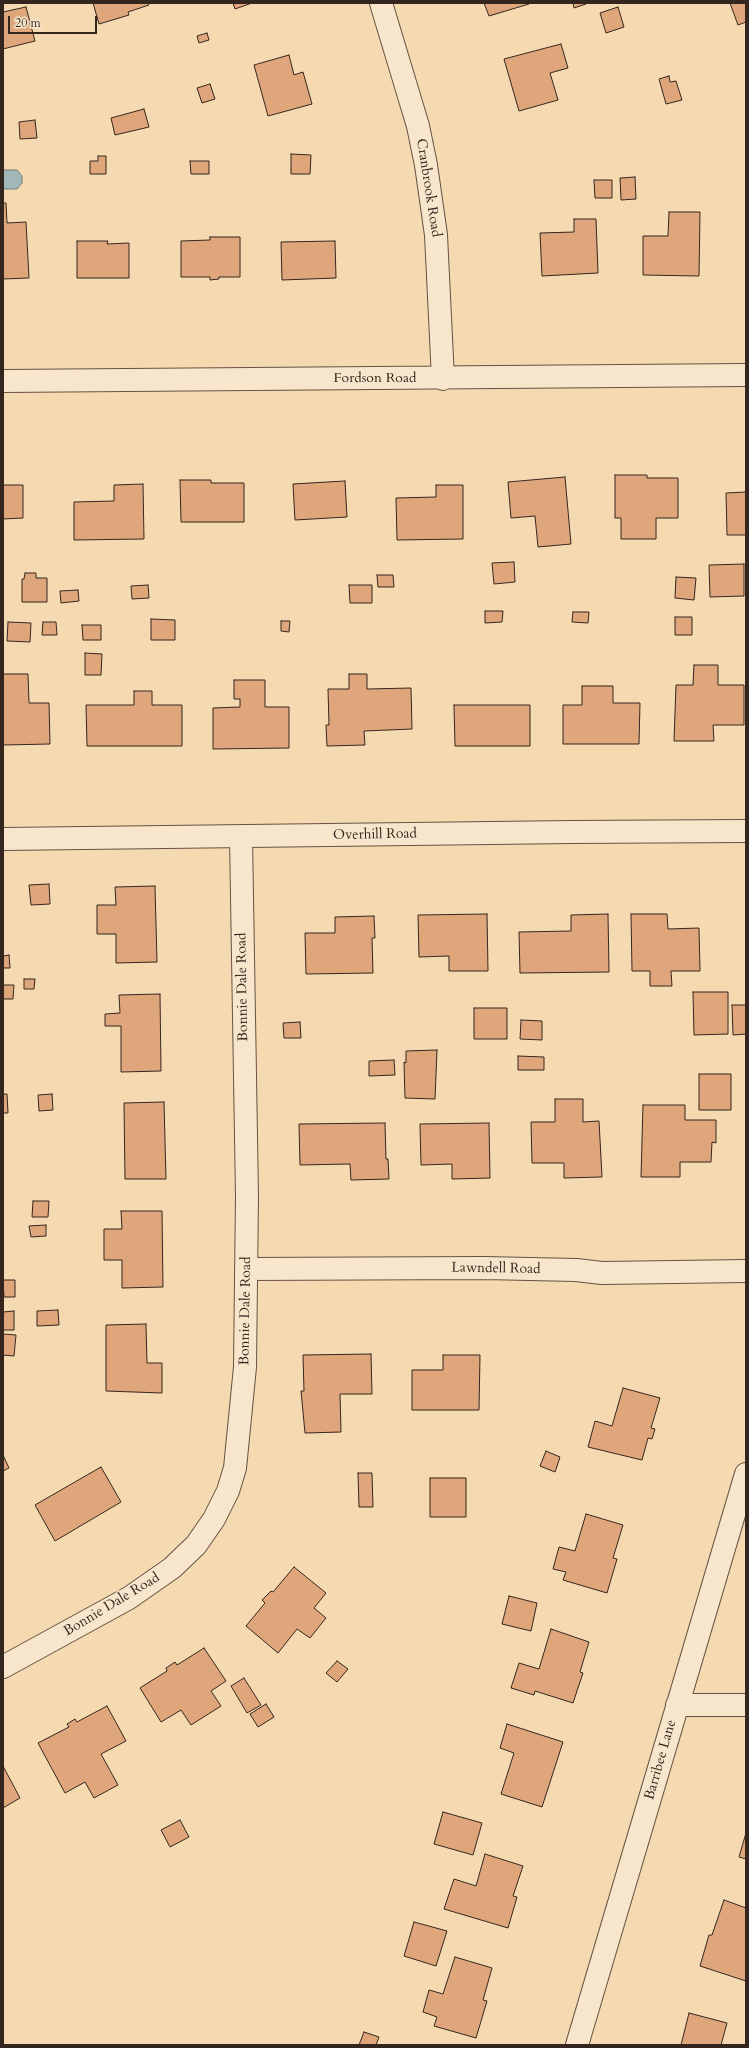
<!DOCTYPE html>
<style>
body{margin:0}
#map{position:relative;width:749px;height:2048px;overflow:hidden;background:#f5d9b0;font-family:Cardo,serif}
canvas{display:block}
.frame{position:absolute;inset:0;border:4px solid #34261f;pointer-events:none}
.scale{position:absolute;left:8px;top:16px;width:89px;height:18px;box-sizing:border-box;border:2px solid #34261f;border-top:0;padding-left:5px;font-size:12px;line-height:14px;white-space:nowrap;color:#34261f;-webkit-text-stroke:3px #f8e6cc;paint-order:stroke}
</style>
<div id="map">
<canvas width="749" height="2048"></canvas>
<div class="frame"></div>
<div class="scale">20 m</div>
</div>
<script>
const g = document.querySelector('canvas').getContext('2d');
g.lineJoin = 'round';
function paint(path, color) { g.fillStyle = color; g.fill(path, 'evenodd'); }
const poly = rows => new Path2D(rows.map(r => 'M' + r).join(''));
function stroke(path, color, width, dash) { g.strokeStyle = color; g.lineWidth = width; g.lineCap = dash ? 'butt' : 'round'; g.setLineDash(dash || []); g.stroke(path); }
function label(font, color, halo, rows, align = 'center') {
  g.font = font + ' Cardo,serif'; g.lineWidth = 3; g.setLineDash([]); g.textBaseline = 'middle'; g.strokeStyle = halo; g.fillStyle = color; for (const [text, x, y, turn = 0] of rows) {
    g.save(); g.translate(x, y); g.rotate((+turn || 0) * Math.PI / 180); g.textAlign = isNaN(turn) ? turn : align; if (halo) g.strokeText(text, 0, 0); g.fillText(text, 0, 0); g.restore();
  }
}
const water = poly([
 [3,170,17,170,22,176,22,183,17,189,3,189,3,170]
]);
paint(water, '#a2b7b7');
stroke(water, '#767d7a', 1);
const building = poly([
 [93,3,148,3,149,5,128,12,129,15,99,24,93,3],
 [233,3,252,3,235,9,233,3],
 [484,3,529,3,529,4,489,16,484,3],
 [573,3,586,3,586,4,574,8,573,3],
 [730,3,746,3,746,22,738,25,730,3],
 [26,7,35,41,3,49,3,12,26,7],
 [618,7,624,27,606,33,600,13,618,7],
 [207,33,209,40,199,43,197,36,207,33],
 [561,44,568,68,550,73,558,100,519,111,504,59,561,44],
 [289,55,294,75,303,72,312,104,268,116,254,65,289,55],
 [669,76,670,82,676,81,682,100,666,104,659,79,669,76],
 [210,84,215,99,202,103,197,88,210,84],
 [144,109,149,127,115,135,111,118,144,109],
 [35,120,37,138,20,139,19,122,35,120],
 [291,154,311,155,310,174,291,174,291,154],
 [98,156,106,156,106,174,90,174,90,161,98,161,98,156],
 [190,161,209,161,209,174,191,174,190,161],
 [635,177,636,199,621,200,620,178,635,177],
 [594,180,612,180,612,198,595,198,594,180],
 [3,203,6,203,7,223,26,222,29,278,3,279,3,203],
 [669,212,700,212,699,276,643,275,643,236,668,236,669,212],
 [574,219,596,219,598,273,542,276,540,233,574,232,574,219],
 [210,237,240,237,240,277,219,277,219,279,210,280,210,277,181,277,181,241,210,240,210,237],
 [77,241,108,241,107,244,129,243,129,278,77,278,77,241],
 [335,241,336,278,282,280,281,242,335,241],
 [615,475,647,475,647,478,678,478,678,518,656,518,656,539,621,539,621,518,615,518,615,475],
 [565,477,571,544,538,547,535,516,511,518,508,482,565,477],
 [180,480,211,480,211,483,244,483,244,522,181,522,180,480],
 [345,481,347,517,295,520,293,484,345,481],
 [143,484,144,539,74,540,74,502,114,501,114,485,143,484],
 [3,485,23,485,23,518,3,519,3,485],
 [436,485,463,485,463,539,397,540,396,498,436,497,436,485],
 [746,492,746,535,727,535,726,493,746,492],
 [514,562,515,582,494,584,492,563,514,562],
 [744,564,744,596,710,597,709,565,744,564],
 [25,573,36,573,36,578,47,578,47,602,22,602,22,579,24,579,25,573],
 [377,575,393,575,394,587,378,587,377,575],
 [676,577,696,578,694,600,675,598,676,577],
 [148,585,149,598,132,599,131,586,148,585],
 [349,585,372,585,372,603,350,603,349,585],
 [78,590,79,601,61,603,60,591,78,590],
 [485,611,503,611,502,622,485,623,485,611],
 [573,612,589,612,588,623,572,622,573,612],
 [675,617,692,617,692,635,675,635,675,617],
 [151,619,175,620,175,640,151,640,151,619],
 [281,621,290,621,289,632,281,631,281,621],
 [8,622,31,623,30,642,7,641,8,622],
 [43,622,56,622,57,635,42,635,43,622],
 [82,625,101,625,101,640,83,640,82,625],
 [85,653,102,654,101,675,85,675,85,653],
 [694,665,718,665,718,685,744,685,744,725,713,725,714,741,674,741,676,685,693,685,694,665],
 [3,674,28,674,29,703,49,703,50,744,3,745,3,674],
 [349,674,367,674,367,689,411,688,412,729,364,731,365,745,327,746,326,725,329,725,328,689,349,689,349,674],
 [234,680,265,680,265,707,289,707,289,748,213,749,213,708,240,707,240,699,234,699,234,680],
 [582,686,613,686,613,703,640,703,639,744,563,744,563,705,582,705,582,686],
 [134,691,152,691,152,705,182,705,182,746,87,746,86,705,134,705,134,691],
 [454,705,530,705,530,746,455,746,454,705],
 [49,884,50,904,31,905,29,885,49,884],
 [155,886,157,962,116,963,116,934,97,934,97,905,116,905,115,887,155,886],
 [487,914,488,971,449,971,449,956,419,957,418,915,487,914],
 [608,914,609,972,520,973,519,932,571,931,571,915,608,914],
 [631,914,667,914,668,929,699,928,700,971,671,971,672,986,650,986,650,971,632,971,631,914],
 [374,916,375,938,372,938,373,973,306,974,305,933,335,933,335,917,374,916],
 [9,955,10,968,3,968,3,956,9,955],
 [24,979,35,979,34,989,24,989,24,979],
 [3,985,14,985,13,999,3,999,3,985],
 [693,992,728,992,728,1034,694,1035,693,992],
 [160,994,161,1071,121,1072,121,1026,105,1026,105,1014,120,1013,119,995,160,994],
 [732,1005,746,1005,746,1034,733,1035,732,1005],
 [474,1008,507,1008,507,1039,474,1039,474,1008],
 [521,1020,542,1021,542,1040,520,1039,521,1020],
 [300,1022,301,1038,284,1038,283,1023,300,1022],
 [437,1050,435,1099,405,1098,404,1062,406,1063,406,1051,437,1050],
 [518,1056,544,1057,544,1070,518,1070,518,1056],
 [394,1060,395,1075,369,1076,369,1061,394,1060],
 [699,1074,731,1074,731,1110,699,1110,699,1074],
 [3,1094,7,1094,8,1113,3,1113,3,1094],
 [52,1094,53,1110,39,1111,38,1095,52,1094],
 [555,1099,583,1099,583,1122,599,1121,602,1177,564,1178,564,1163,532,1163,531,1122,555,1122,555,1099],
 [164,1102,166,1179,125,1179,124,1103,164,1102],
 [643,1105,685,1105,685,1120,716,1120,716,1143,712,1142,711,1162,680,1162,680,1177,641,1177,643,1105],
 [385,1123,386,1159,388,1159,389,1179,351,1180,350,1164,300,1165,299,1124,385,1123],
 [489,1123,490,1178,452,1179,452,1164,421,1165,420,1124,489,1123],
 [33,1201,49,1201,48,1217,32,1217,33,1201],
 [121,1211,162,1211,163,1287,122,1288,122,1260,104,1260,104,1229,122,1229,121,1211],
 [46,1225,46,1236,31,1237,29,1226,46,1225],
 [3,1280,15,1280,15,1297,4,1297,3,1280],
 [58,1310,59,1325,37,1326,37,1311,58,1310],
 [14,1311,14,1330,3,1330,3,1312,14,1311],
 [146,1324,147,1363,162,1363,162,1393,106,1391,106,1325,146,1324],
 [3,1334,16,1335,14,1356,3,1355,3,1334],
 [371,1354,372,1394,340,1394,341,1432,305,1433,301,1391,304,1391,303,1355,371,1354],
 [443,1355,480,1355,479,1410,412,1410,412,1370,443,1370,443,1355],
 [623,1388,660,1398,651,1428,655,1429,652,1439,648,1438,642,1460,588,1447,595,1421,612,1426,623,1388],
 [546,1451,560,1457,555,1472,540,1466,546,1451],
 [3,1455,9,1468,3,1471,3,1455],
 [101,1467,121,1502,55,1541,35,1505,101,1467],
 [358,1473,372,1473,373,1507,359,1507,358,1473],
 [430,1478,466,1478,466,1517,430,1517,430,1478],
 [586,1514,623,1525,613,1558,617,1559,607,1593,563,1580,566,1572,553,1569,559,1547,575,1551,586,1514],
 [294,1567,326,1593,314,1608,326,1618,310,1638,297,1629,278,1653,246,1626,265,1603,262,1600,271,1591,273,1592,294,1567],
 [509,1596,537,1603,531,1631,502,1624,509,1596],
 [551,1629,589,1642,580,1672,583,1673,573,1703,535,1691,534,1695,511,1688,519,1663,539,1669,551,1629],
 [204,1648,226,1681,211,1691,221,1706,191,1725,181,1710,161,1722,140,1688,167,1671,166,1668,175,1662,177,1665,204,1648],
 [337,1661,348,1669,337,1682,326,1673,337,1661],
 [244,1678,261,1705,247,1713,231,1686,244,1678],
 [266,1704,274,1717,258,1727,250,1714,266,1704],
 [107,1706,126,1741,101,1754,118,1785,94,1798,85,1782,65,1793,38,1743,69,1727,67,1724,75,1719,77,1722,107,1706],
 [507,1724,563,1742,542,1807,501,1794,514,1753,500,1748,507,1724],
 [3,1766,20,1798,3,1808,3,1766],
 [443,1812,482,1823,473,1855,434,1844,443,1812],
 [180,1820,189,1837,170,1847,161,1830,180,1820],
 [746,1833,746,1859,739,1857,746,1833],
 [485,1854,523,1866,513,1896,517,1897,508,1928,444,1909,454,1879,476,1886,485,1854],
 [724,1900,746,1908,746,1981,700,1966,709,1935,712,1935,724,1900],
 [414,1922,447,1931,436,1966,404,1956,414,1922],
 [455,1957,492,1968,483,2000,487,2001,476,2038,434,2026,437,2017,423,2012,429,1990,443,1994,455,1957],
 [689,2013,727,2023,721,2045,681,2045,689,2013],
 [364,2032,379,2037,376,2045,359,2045,364,2032]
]);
paint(building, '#dfa67c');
stroke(building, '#34261f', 1);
const street = poly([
 [381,3,418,126,426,165,436,235,443,379],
 [3,381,746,375],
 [3,839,572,832,746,831],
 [246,1269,484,1268,576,1270,602,1273,746,1271],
 [3,1667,129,1598,172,1568,196,1545,214,1519,228,1491,235,1468,245,1367,247,1196,241,837],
 [677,1705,746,1705],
 [577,2045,746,1474]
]);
stroke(street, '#645343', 24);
stroke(street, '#f8e6cc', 22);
label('14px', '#34261f', '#f8e6cc', [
 ["Cranbrook Road",428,188,81],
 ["Fordson Road",375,379],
 ["Overhill Road",375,835,-1],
 ["Bonnie Dale Road",243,987,-91],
 ["Lawndell Road",496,1269,1],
 ["Bonnie Dale Road",246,1311,-89],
 ["Bonnie Dale Road",112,1605,-31],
 ["Barribee Lane",661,1760,-74]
]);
</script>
